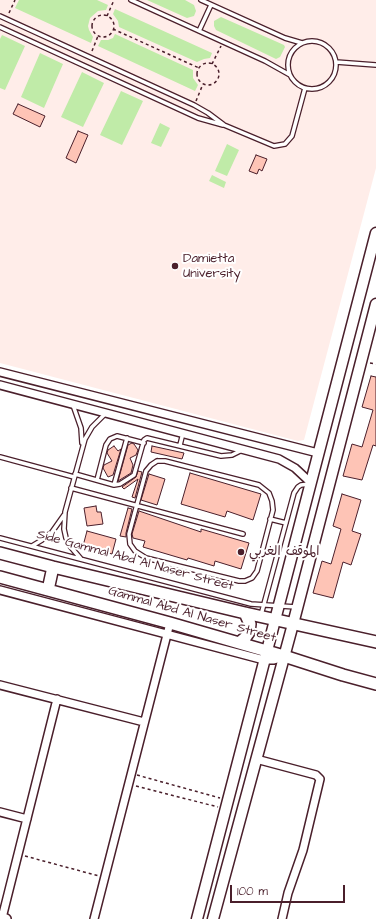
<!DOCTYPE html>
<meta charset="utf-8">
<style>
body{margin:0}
#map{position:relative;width:376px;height:919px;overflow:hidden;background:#fff;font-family:"Architects Daughter",sans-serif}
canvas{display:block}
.scale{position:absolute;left:230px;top:885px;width:115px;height:18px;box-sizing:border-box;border:2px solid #4a1f2b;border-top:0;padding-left:5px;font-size:12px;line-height:14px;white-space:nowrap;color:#4a1f2b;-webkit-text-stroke:3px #fff;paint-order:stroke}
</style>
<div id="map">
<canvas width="376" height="919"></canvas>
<div class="scale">100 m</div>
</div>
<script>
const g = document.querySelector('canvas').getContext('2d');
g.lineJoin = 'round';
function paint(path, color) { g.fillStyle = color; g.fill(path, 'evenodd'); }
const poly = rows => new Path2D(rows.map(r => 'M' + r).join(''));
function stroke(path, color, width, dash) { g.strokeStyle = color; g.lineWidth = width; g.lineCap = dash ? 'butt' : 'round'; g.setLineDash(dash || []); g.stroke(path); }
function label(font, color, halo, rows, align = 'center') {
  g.font = font + ' "Architects Daughter","Playpen Sans Arabic",sans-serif'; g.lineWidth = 4; g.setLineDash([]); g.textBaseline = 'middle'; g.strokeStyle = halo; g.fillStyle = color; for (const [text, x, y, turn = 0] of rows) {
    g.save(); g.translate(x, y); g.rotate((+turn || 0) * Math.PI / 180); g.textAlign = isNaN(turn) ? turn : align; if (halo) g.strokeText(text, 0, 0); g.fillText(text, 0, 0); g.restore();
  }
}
paint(poly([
 [0,0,376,0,376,168,304,440,298,441,0,363]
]), '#ffede9');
paint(poly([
 [19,0,97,0,108,5,106,10,98,11,90,18,88,26,89,30,93,37,91,43,15,8],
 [147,0,185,0,194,5,196,11,194,16,187,18],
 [115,9,212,53,210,58,204,59,197,62,119,27,118,21,113,14],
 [221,17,284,45,285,47,280,57,276,59,216,30,214,26,214,21],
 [115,34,193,70,193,78,198,85,195,91,98,46,101,40,108,40,113,38],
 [2,35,25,46,5,90,0,88,0,39],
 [40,53,63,64,44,108,21,97],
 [82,72,104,83,83,127,61,117],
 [121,91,143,101,122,145,100,135],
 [160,123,170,128,161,147,151,143],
 [227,144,239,150,227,176,215,171],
 [212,175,226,182,224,188,209,181]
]), '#c0eba8');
const building = poly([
 [18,104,45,116,40,127,13,114,18,104],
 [78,131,88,135,76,163,66,158,78,131],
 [256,155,267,159,262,171,259,169,257,174,249,171,256,155],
 [371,376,376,377,376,446,373,445,362,480,343,476,352,444,362,447,373,410,362,407,371,376],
 [132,443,134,444,138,450,136,455,130,458,133,465,131,473,118,481,128,445,132,443],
 [114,446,118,451,121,449,113,475,108,477,103,468,104,465,112,461,107,453,108,450,114,446],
 [152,446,184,453,182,459,151,452,152,446],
 [138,471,142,472,135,498,132,497,138,479,124,489,122,487,136,477,138,471],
 [190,473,261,494,253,520,227,511,225,517,181,504,190,473],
 [149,474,165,479,157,505,141,500,149,474],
 [342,494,361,500,352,531,361,534,351,565,343,562,333,598,313,593,322,561,331,564,341,529,333,526,342,494],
 [96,506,97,512,101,512,103,524,87,526,84,508,96,506],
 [128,508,132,509,126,533,126,537,120,536,128,508],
 [139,511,201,532,201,529,249,543,241,569,215,561,214,566,188,558,187,560,143,547,145,541,133,538,132,534,139,511],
 [87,531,116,539,112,554,83,546,87,531]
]);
paint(building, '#fec4b6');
stroke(building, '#4a1f2b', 1);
const service = poly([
 [131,0,265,61,290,75],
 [201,0,285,38,302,43],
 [0,16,194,105,208,113,224,125,274,146,285,144,292,136,305,88],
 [0,27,198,118,223,125],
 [199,31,211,5],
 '288 65a24 24 0 1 1 48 0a24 24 0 1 1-48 0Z',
 [336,62,376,65],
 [73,405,81,428,82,443],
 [180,445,183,433],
 [0,457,74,477],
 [157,461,165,461,259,485,269,493,272,501,273,510,257,571,252,578,245,581,239,581,146,558,135,551,130,544,129,534,146,471,151,465,157,461],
 [75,474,114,485,120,484,134,475,144,440,147,438,221,456,232,455,242,450],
 [97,480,106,445,110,439,117,436,144,443],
 [114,485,127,438],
 [71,488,243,534],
 [270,519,286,523],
 [0,538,251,604,296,607],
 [32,546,42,540,52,532,64,515],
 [81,559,70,546,66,538,64,529,65,512,85,439,92,427,106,413],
 [261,615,294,493,298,487,301,485,309,484]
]);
const minor = poly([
 [0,372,318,453],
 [0,385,279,459,295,468,310,482],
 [0,590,264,660,274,660,284,657],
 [0,685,144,722],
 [256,759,316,775,320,779,303,850,288,893,282,919],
 [0,812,27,819],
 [2,918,57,699],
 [94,919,170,623]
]);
const tertiary = poly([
 [0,917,6,919]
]);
const secondary = poly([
 [197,919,376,233],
 [213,919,293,624,376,304]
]);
const primary = poly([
 [0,553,53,567,245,613,376,642],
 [0,577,170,623,284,656,343,675,376,684],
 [48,590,53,567],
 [239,643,245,638,249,632,250,624,245,613]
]);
stroke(service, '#4a1f2b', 6);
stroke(minor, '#4a1f2b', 10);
stroke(tertiary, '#4a1f2b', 12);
stroke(secondary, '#4a1f2b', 13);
stroke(primary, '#4a1f2b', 14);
stroke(poly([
 [9,13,15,0],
 '92 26a11 11 0 1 1 22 0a11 11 0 1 1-22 0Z',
 [107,16,114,0],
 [113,29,199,68],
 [92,51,98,36],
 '197 74a11 11 0 1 1 22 0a11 11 0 1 1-22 0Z',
 [212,64,221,46],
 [196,101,203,84],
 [370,363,376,364],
 [137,775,220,798],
 [136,786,218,807],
 [25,856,99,876]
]), '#4a1f2b', 1.5, [3, 3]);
stroke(service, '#fff', 3.5);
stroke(minor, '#fff', 7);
stroke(tertiary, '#fff', 9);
stroke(secondary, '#fff', 10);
stroke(primary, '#fff', 11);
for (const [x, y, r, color] of [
 [175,266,4,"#4a1f2b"],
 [241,552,4,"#4a1f2b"]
]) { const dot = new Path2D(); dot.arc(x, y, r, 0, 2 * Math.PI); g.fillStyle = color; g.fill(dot); stroke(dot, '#fff', 1.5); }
label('13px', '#4a1f2b', '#fff', [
 ["Damietta",183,259],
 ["University",183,274],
 ["الموقف الغربي",249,552]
], 'left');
label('13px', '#4a1f2b', '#fff', [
 ["Side Gammal Abd Al Naser Street",135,561,15],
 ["Gammal Abd Al Naser Street",192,615,16]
]);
</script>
